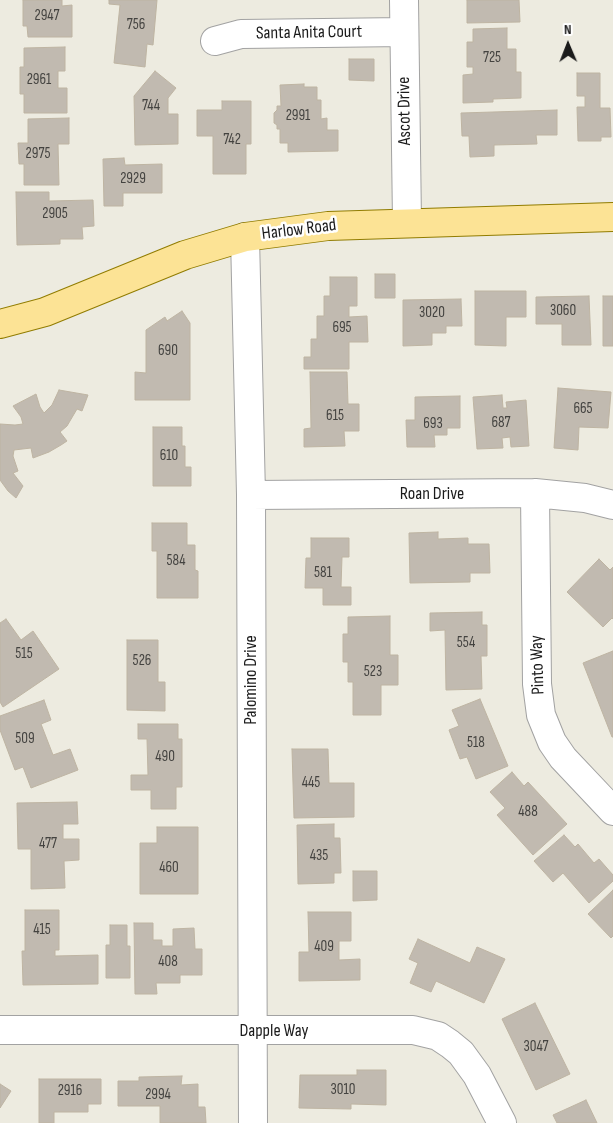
<!DOCTYPE html>
<style>
body{margin:0}
#map{position:relative;width:613px;height:1123px;overflow:hidden;background:#edebe0;font-family:"Sofia Sans Condensed",sans-serif}
canvas{display:block}
.north{position:absolute;left:543px;top:20px;width:50px;height:50px;-webkit-text-stroke:4px #fff;paint-order:stroke;rotate:359deg;font-size:14px;font-weight:700;line-height:20px;text-align:center;color:#1b1b1b}
.north::after{content:'';display:block;margin:auto;width:18px;height:22px;background:#1b1b1b;clip-path:polygon(50% 0,100% 100%,50% 72%,0 100%)}
</style>
<div id="map">
<canvas width="613" height="1123"></canvas>
<div class="north">N</div>
</div>
<script>
const g = document.querySelector('canvas').getContext('2d');
g.lineJoin = 'round';
function paint(path, color) { g.fillStyle = color; g.fill(path, 'evenodd'); }
const poly = rows => new Path2D(rows.map(r => 'M' + r).join(''));
function stroke(path, color, width, dash) { g.strokeStyle = color; g.lineWidth = width; g.lineCap = dash ? 'butt' : 'round'; g.setLineDash(dash || []); g.stroke(path); }
function label(font, color, halo, rows, align = 'center') {
  g.font = font + ' "Sofia Sans Condensed",sans-serif'; g.lineWidth = 5; g.setLineDash([]); g.textBaseline = 'middle'; g.strokeStyle = halo; g.fillStyle = color; for (const [text, x, y, turn = 0] of rows) {
    g.save(); g.translate(x, y); g.rotate((+turn || 0) * Math.PI / 180); g.textAlign = isNaN(turn) ? turn : align; if (halo) g.strokeText(text, 0, 0); g.fillText(text, 0, 0); g.restore();
  }
}
const building = poly([
 [23,0,62,0,62,6,72,5,72,37,28,37,27,26,23,26,23,0],
 [109,0,157,0,153,45,147,44,145,67,114,63,120,5,109,4,109,0],
 [467,0,519,0,520,22,467,23,467,0],
 [507,28,507,49,516,49,516,72,521,72,521,98,493,99,493,102,463,103,463,75,473,74,473,67,467,67,467,42,473,42,473,29,507,28],
 [65,47,65,71,58,71,58,88,67,88,67,113,24,113,24,94,20,94,20,67,24,67,24,48,65,47],
 [349,59,374,59,374,81,349,80,349,59],
 [155,71,176,88,168,98,168,114,178,114,178,144,135,145,134,96,155,71],
 [577,73,600,73,600,108,610,108,611,137,601,137,601,141,578,141,577,107,585,107,585,96,577,96,577,73],
 [304,84,304,87,317,87,317,100,321,100,321,119,327,118,327,130,338,130,338,151,288,152,288,143,280,143,280,129,277,129,277,125,274,123,274,113,277,110,277,106,281,106,280,85,304,84],
 [222,101,251,101,251,144,246,144,246,174,213,174,213,136,197,136,197,110,222,110,222,101],
 [557,110,557,135,536,135,537,144,494,145,494,156,470,157,469,136,462,136,461,113,557,110],
 [69,118,69,144,58,144,59,185,24,185,24,164,19,164,18,143,28,143,28,119,69,118],
 [124,158,125,165,162,164,162,193,123,193,123,206,104,206,103,159,124,158],
 [16,192,49,192,49,201,93,200,94,226,82,227,83,239,60,239,60,244,17,245,16,192],
 [375,274,395,274,395,298,375,298,375,274],
 [330,277,357,277,357,306,349,306,349,317,367,316,368,342,349,342,349,369,304,369,304,357,311,357,311,339,317,339,317,316,324,316,324,296,330,296,330,277],
 [475,291,526,291,526,317,506,317,506,346,475,345,475,291],
 [589,296,591,345,562,345,562,324,536,324,536,297,589,296],
 [603,296,613,296,613,346,603,346,603,296],
 [461,299,462,326,446,326,446,333,432,333,432,345,403,346,403,300,461,299],
 [182,311,190,323,190,400,135,400,135,372,146,373,146,330,165,317,167,321,182,311],
 [310,372,347,372,348,404,359,404,359,431,344,431,345,446,304,447,304,429,311,428,310,372],
 [558,388,611,392,608,428,579,427,578,450,554,448,558,388],
 [59,390,88,395,82,411,77,409,67,426,60,432,67,441,61,445,49,452,33,458,31,448,14,450,13,456,18,471,13,473,23,486,16,498,8,491,0,480,0,424,15,425,23,424,21,417,13,406,36,394,40,407,44,413,52,405,59,390],
 [502,395,503,408,507,408,506,402,526,400,529,446,511,447,510,437,502,438,503,448,477,449,473,397,502,395],
 [460,396,460,428,447,428,447,435,434,435,435,447,407,447,406,420,415,420,415,397,460,396],
 [153,427,182,427,182,446,185,446,185,467,191,467,191,486,153,486,153,427],
 [152,523,187,523,187,545,195,545,195,570,198,571,198,598,157,598,157,551,152,551,152,523],
 [438,532,438,539,468,538,468,544,489,544,490,573,470,573,470,582,410,583,409,533,438,532],
 [311,538,349,538,349,557,342,557,341,587,351,587,351,605,323,605,323,588,305,588,306,558,311,558,311,538],
 [599,559,610,570,613,567,613,619,612,618,603,627,567,592,599,559],
 [482,612,482,625,487,625,487,656,481,656,482,689,446,690,445,630,430,631,430,613,482,612],
 [390,616,390,655,398,655,398,685,381,685,381,715,353,715,353,682,348,682,348,662,343,662,343,634,348,634,348,617,390,616],
 [6,619,21,640,33,631,59,669,3,707,0,702,0,623,6,619],
 [127,640,158,640,158,682,165,682,165,711,127,710,127,640],
 [613,651,613,737,612,737,583,663,613,651],
 [480,699,508,766,476,779,467,757,460,759,449,730,459,726,452,710,480,699],
 [44,700,51,720,41,724,53,755,70,749,78,770,31,788,23,767,15,770,0,730,0,716,44,700],
 [138,724,178,724,178,739,182,739,182,787,176,787,176,809,151,809,151,790,131,790,131,775,148,775,147,739,138,739,138,724],
 [292,749,328,749,329,783,354,783,354,817,294,818,292,749],
 [512,772,524,786,528,782,567,824,533,855,497,815,505,808,490,792,512,772],
 [77,802,78,824,63,824,63,839,79,839,79,860,64,861,65,888,31,889,31,849,18,849,17,803,77,802],
 [334,824,334,838,340,838,341,873,334,873,334,883,298,884,297,825,334,824],
 [157,827,198,827,198,894,140,894,140,843,157,843,157,827],
 [564,835,575,847,578,844,594,863,599,859,613,875,613,881,589,903,563,873,553,882,534,861,564,835],
 [353,871,377,871,377,900,353,901,353,871],
 [613,890,613,936,611,938,588,914,613,890],
 [25,910,59,910,59,950,55,950,55,956,98,955,98,984,23,985,22,951,25,951,25,910],
 [308,912,351,912,351,941,339,941,339,960,360,959,360,980,299,981,299,952,309,952,308,912],
 [134,923,153,923,153,940,162,940,162,946,173,946,173,929,194,928,195,949,202,949,202,975,180,975,180,983,156,983,157,994,135,994,134,923],
 [110,925,127,925,127,946,130,946,130,978,106,978,106,945,110,945,110,925],
 [418,939,470,963,477,947,505,959,484,1003,436,981,431,992,410,983,418,963,409,959,418,939],
 [535,1003,570,1074,536,1090,502,1019,535,1003],
 [357,1070,386,1070,386,1105,351,1104,351,1109,299,1108,300,1075,357,1075,357,1070],
 [182,1076,181,1085,198,1084,198,1107,205,1107,206,1123,160,1123,160,1106,118,1106,118,1081,139,1081,139,1077,182,1076],
 [39,1079,101,1079,101,1104,88,1104,88,1112,54,1112,54,1123,39,1123,39,1079],
 [0,1084,11,1091,0,1108,0,1084],
 [586,1100,597,1123,557,1123,553,1115,586,1100]
]);
paint(building, '#c1bab0');
stroke(building, '#beb4a2', 1);
const minor = poly([
 [404,0,407,222],
 [215,41,241,34,404,32],
 [245,237,251,495,253,1123],
 [535,493,537,684,541,715,552,742,563,758,613,811],
 [251,495,535,493,585,498,613,505],
 [0,1030,413,1030,438,1036,450,1044,461,1053,477,1075,502,1123]
]);
const major = poly([
 [0,324,45,312,185,255,245,237,328,226,613,217]
]);
stroke(minor, '#a2a2a2', 30);
stroke(major, '#917c00', 30);
stroke(minor, '#fff', 28);
stroke(major, '#fce395', 28);
label('15px', '#444340', null, [
 ["2947",47,16],
 ["756",136,25],
 ["725",492,58],
 ["2961",39,80],
 ["744",151,106],
 ["2991",298,116],
 ["742",232,140],
 ["2975",38,154],
 ["2929",133,179],
 ["2905",55,214],
 ["3060",563,311],
 ["3020",432,313],
 ["695",342,328],
 ["690",168,351],
 ["665",583,409],
 ["615",335,416],
 ["687",501,423],
 ["693",433,424],
 ["610",169,456],
 ["584",176,561],
 ["581",323,573],
 ["554",466,643],
 ["515",24,654],
 ["526",142,661],
 ["523",373,672],
 ["509",25,739],
 ["518",476,743],
 ["490",165,757],
 ["445",311,783],
 ["488",528,812],
 ["477",48,844],
 ["435",319,856],
 ["460",169,868],
 ["415",42,930],
 ["409",324,947],
 ["408",168,962],
 ["3047",536,1047],
 ["3010",343,1090],
 ["2916",70,1091],
 ["2994",158,1095]
]);
label('18px', '#1b1b1b', '#fff', [
 ["Santa Anita Court",309,33,-1],
 ["Ascot Drive",405,111,-91],
 ["Harlow Road",299,230,-7],
 ["Roan Drive",432,494],
 ["Pinto Way",538,665,-92],
 ["Palomino Drive",251,680,-90],
 ["Dapple Way",274,1031]
]);
</script>
